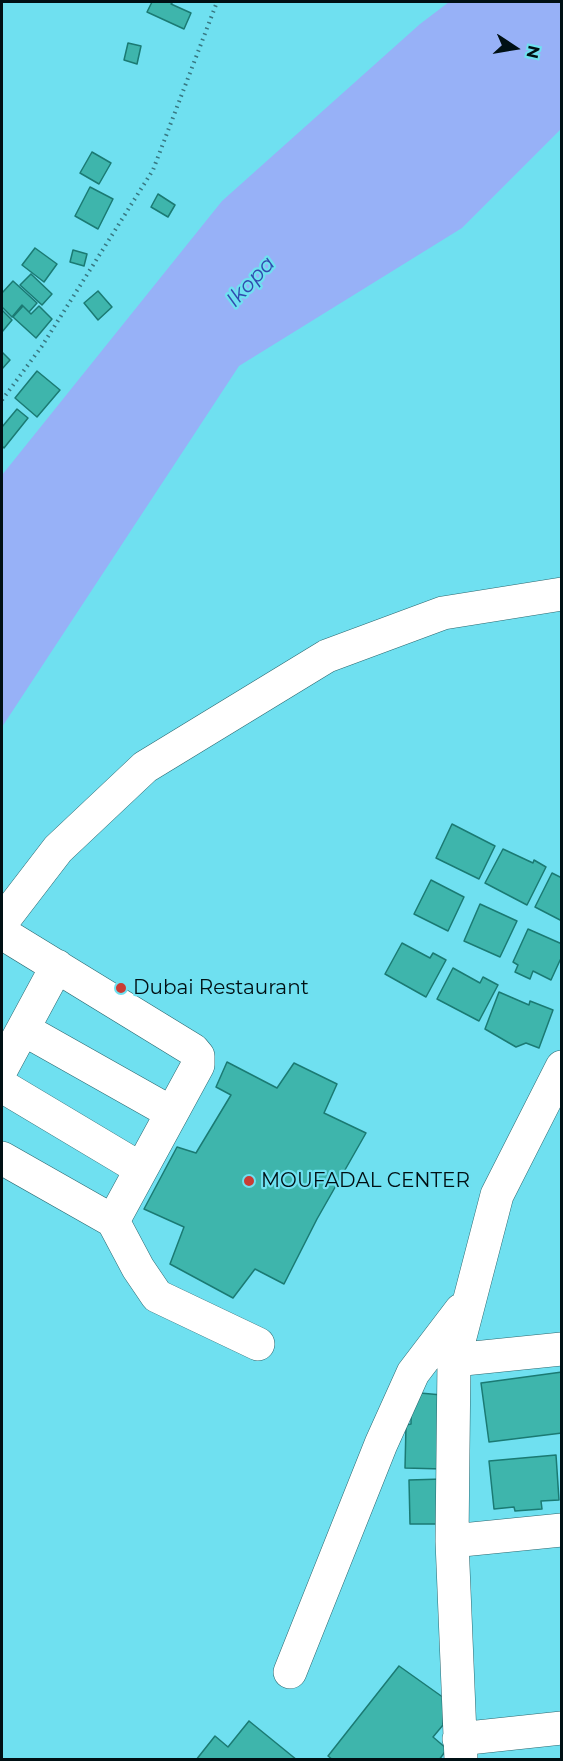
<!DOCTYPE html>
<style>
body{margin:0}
#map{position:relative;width:563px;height:1761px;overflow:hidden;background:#6fe0f0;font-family:Montserrat,sans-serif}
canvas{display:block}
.frame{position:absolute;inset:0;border:3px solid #001014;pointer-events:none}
.north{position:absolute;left:485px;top:18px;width:60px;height:60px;-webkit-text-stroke:4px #6fe0f0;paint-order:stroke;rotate:102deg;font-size:16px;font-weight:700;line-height:24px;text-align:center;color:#001014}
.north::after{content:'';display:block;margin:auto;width:21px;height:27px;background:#001014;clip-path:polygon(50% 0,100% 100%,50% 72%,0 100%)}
</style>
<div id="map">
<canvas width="563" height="1761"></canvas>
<div class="frame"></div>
<div class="north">N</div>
</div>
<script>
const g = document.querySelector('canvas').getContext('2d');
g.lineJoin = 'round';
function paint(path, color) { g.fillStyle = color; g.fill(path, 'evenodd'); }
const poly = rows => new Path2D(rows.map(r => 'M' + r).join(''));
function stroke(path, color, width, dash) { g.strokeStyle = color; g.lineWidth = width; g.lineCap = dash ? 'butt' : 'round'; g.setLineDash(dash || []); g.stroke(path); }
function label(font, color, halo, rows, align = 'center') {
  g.font = font + ' Montserrat,sans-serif'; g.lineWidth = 4.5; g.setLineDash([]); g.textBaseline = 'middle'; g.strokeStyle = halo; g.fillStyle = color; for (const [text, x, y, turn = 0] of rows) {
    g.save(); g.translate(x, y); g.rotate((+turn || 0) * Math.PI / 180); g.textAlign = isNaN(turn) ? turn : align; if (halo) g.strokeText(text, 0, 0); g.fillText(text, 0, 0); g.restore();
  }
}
paint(poly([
 [449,2,561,2,561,129,462,228,239,366,2,727,2,475,222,201,420,24]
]), '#97b1f7');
const building = poly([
 [152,2,173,2,171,4,191,13,184,29,147,12,152,2],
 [128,43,141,46,137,64,124,60,128,43],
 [92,152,111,163,99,184,80,173,92,152],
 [90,187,113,199,98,229,75,216,90,187],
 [158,194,175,205,168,217,151,207,158,194],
 [35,248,57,264,44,282,22,265,35,248],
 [73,250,87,254,84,266,70,262,73,250],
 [31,274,52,294,42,305,20,285,31,274],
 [13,281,37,303,29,312,22,305,12,317,2,307,2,293,13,281],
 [98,291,112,307,98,320,84,303,98,291],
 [23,306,31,314,39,306,52,319,36,338,13,317,23,306],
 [2,310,12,320,2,332,2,310],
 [2,352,10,360,2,369,2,352],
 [37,371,60,390,37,417,15,398,37,371],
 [17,409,28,418,4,448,2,446,2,427,17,409],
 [452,824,495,846,479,879,436,858,452,824],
 [503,849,533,863,534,860,546,867,527,905,485,883,503,849],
 [552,873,562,878,562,921,535,907,552,873],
 [431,880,464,897,448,931,414,914,431,880],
 [480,904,517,921,500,957,464,941,480,904],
 [528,929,562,944,562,956,551,980,533,971,530,979,515,972,518,965,513,962,528,929],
 [402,943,430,958,433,953,446,960,426,997,385,974,402,943],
 [453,968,480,983,483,977,498,985,479,1021,437,999,453,968],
 [499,992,529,1005,530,1001,553,1010,539,1048,526,1043,516,1047,485,1029,499,992],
 [227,1062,277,1088,294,1063,337,1084,324,1113,366,1133,317,1219,284,1284,255,1269,233,1298,170,1264,184,1227,144,1209,177,1147,196,1153,231,1095,216,1087,227,1062],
 [562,1372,562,1433,489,1442,481,1383,562,1372],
 [420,1393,442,1395,443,1469,405,1468,406,1425,411,1424,411,1414,420,1393],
 [556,1455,559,1500,541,1501,542,1509,515,1511,514,1507,494,1509,489,1461,556,1455],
 [443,1479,444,1524,410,1524,409,1480,443,1479],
 [399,1666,444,1698,443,1725,433,1737,447,1749,439,1760,333,1760,328,1756,399,1666],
 [249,1721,297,1760,196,1760,215,1736,228,1747,249,1721]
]);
paint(building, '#3eb5ac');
stroke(building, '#1b7a73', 1.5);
const minor = poly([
 [2,933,193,1050,198,1056,198,1065,113,1221,2,1158],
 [23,1029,172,1113],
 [2,1068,57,966],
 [2,1086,141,1169],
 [113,1221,138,1268,157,1296,258,1344],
 [454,1360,562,1349],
 [452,1541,562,1530],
 [290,1672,381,1444,413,1373,461,1310],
 [459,1739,562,1728],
 [461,1760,452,1541,454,1360,497,1195,562,1067]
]);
const major = poly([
 [2,922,58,849,145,767,327,656,443,613,562,594]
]);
stroke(minor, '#2a676f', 34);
stroke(major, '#2a676f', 34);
stroke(poly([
 [2,400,42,346,153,170,217,2]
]), '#377781', 4, [1.5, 4.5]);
stroke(minor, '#fff', 33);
stroke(major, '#fff', 33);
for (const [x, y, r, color] of [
 [121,988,6,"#ca3c34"],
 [249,1181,6,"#ca3c34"]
]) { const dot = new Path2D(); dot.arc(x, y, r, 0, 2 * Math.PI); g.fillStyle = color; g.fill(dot); stroke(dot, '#6fe0f0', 2); }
label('20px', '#001014', '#6fe0f0', [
 ["Dubai Restaurant",133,988],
 ["MOUFADAL CENTER",261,1181]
], 'left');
label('italic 21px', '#314caf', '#6fe0f0', [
 ["Ikopa",251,282,-47]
]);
</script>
